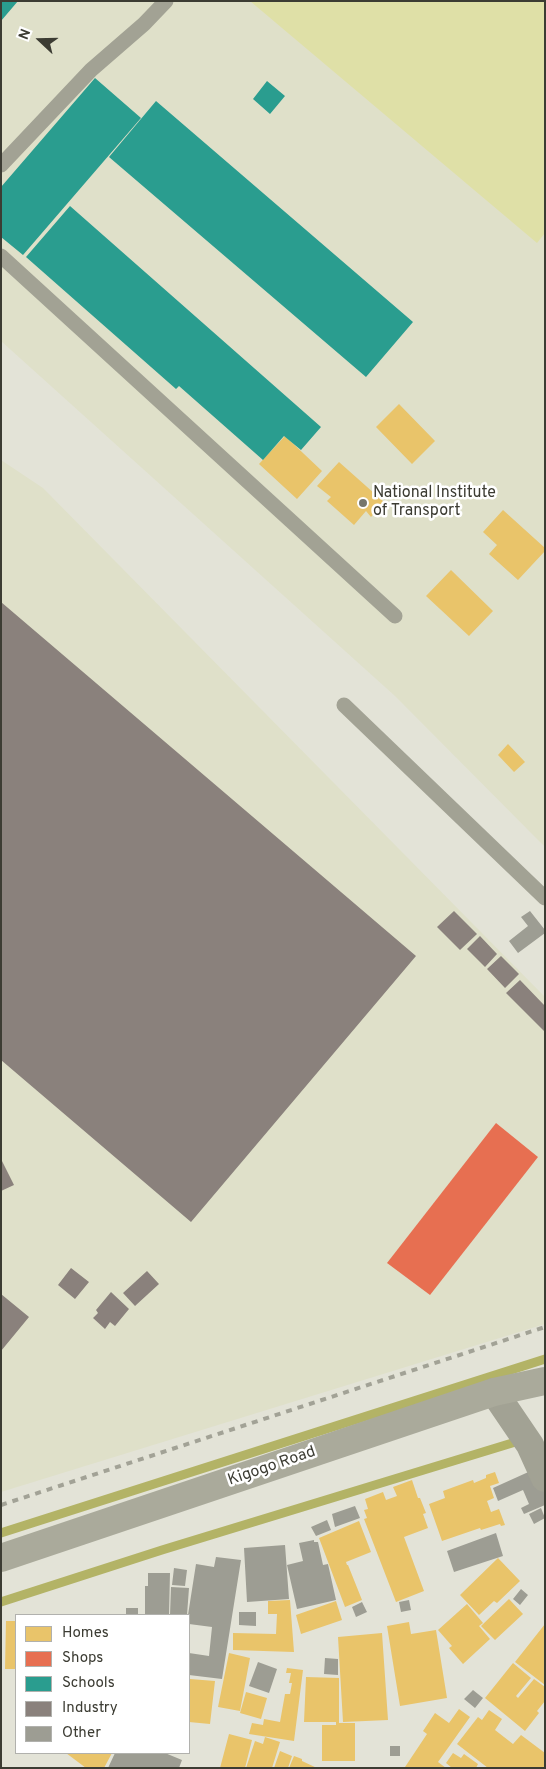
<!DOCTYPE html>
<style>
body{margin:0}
#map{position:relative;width:546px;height:1769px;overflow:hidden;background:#e3e3d7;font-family:Overpass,sans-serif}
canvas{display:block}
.frame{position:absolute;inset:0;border:2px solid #3c3c33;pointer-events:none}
.legend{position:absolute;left:15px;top:1614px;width:175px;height:140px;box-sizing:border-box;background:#fff;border:1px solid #b1b1ad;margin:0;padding:6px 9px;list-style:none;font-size:15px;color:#3c3c33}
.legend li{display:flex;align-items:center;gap:10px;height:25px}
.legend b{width:25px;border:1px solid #b1b1ad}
.north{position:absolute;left:15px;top:15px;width:50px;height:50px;-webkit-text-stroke:4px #fff;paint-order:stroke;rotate:291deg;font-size:14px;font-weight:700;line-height:20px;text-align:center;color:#3c3c33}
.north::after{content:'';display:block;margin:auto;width:18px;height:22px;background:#3c3c33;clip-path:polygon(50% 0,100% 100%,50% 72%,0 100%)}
</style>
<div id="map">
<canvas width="546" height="1769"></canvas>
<div class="frame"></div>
<ul class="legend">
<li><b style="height:14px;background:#e9c46a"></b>Homes</li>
<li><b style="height:14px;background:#e76f51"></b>Shops</li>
<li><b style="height:14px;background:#2a9d8f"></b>Schools</li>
<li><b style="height:14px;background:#8a817c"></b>Industry</li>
<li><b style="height:14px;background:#9d9d93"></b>Other</li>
</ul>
<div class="north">N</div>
</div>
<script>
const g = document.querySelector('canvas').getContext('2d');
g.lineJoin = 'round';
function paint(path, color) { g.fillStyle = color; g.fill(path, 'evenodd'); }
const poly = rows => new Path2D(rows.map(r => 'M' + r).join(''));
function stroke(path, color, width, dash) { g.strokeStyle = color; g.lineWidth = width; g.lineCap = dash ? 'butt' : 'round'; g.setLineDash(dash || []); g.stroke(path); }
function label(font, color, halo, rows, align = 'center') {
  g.font = font + ' Overpass,sans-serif'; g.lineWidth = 5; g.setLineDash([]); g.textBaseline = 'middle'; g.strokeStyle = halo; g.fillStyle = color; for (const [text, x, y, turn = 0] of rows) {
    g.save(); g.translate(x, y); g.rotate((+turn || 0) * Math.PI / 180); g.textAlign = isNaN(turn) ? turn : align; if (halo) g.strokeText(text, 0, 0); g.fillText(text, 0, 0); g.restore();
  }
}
paint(poly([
 [1,1,545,1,545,847,395,696,1,341],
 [1,460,43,488,545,997,545,1324,1,1492]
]), '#dfe0c9');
paint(poly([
 [250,1,545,1,545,233,537,243]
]), '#dfe0a7');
paint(poly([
 [399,404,435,441,412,464,376,427],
 [285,436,322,471,297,499,259,464],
 [339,462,384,502,371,517,366,511,354,525,327,501,331,497,317,486],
 [503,510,545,548,545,551,518,580,489,554,497,545,483,532],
 [451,570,493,611,469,636,426,596],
 [508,744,525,762,514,772,498,755],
 [495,1472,499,1483,490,1486,494,1498,487,1501,491,1512,499,1509,505,1525,501,1526,500,1524,481,1530,480,1528,442,1541,429,1504,445,1498,443,1491,473,1480,474,1483,486,1478,486,1475],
 [412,1480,418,1498,420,1498,426,1513,423,1514,428,1528,404,1537,424,1591,396,1602,364,1519,367,1518,364,1510,368,1509,365,1499,383,1492,386,1500,397,1496,393,1487],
 [359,1521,371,1552,346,1562,347,1565,348,1565,362,1600,345,1607,319,1538],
 [498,1558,520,1581,497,1603,494,1601,479,1615,460,1595],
 [509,1599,523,1614,495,1640,481,1626],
 [290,1600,294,1652,233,1650,233,1633,276,1634,277,1614,268,1614,268,1601],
 [336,1601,342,1620,301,1634,296,1615],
 [467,1604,483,1623,479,1626,490,1639,463,1664,449,1648,452,1646,438,1630],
 [6,1621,16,1621,16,1669,5,1669],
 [409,1622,411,1634,436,1630,447,1698,400,1706,387,1626],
 [545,1624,545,1685,515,1662],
 [382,1633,388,1720,343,1722,338,1637],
 [229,1653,250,1658,240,1711,218,1707],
 [513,1663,531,1678,516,1696,518,1698,534,1679,545,1687,545,1701,537,1711,539,1713,525,1731,485,1698],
 [287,1668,303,1670,294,1741,249,1734,252,1723,263,1725,264,1719,280,1722,285,1694,290,1694,292,1683,289,1683,291,1673,286,1673],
 [306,1677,339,1678,339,1723,355,1723,355,1761,322,1761,322,1725,336,1725,336,1722,304,1722],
 [190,1679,215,1681,210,1724,189,1722],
 [246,1692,267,1698,261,1719,240,1713],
 [459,1709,470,1717,438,1762,446,1768,405,1767,427,1734,423,1731,435,1713,449,1723],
 [489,1710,502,1719,495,1730,513,1744,521,1735,545,1753,545,1768,488,1768,457,1744,478,1717,482,1720],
 [229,1734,252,1740,245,1768,220,1768],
 [265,1737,280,1742,272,1768,246,1768,255,1741,263,1744],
 [280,1751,292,1756,288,1768,274,1768],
 [66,1753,112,1753,104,1768,86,1768],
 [453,1753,461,1758,464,1754,478,1764,476,1768,452,1768,446,1763],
 [294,1756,302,1759,302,1761,317,1768,289,1768]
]), '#e9c46a');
paint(poly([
 [496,1123,538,1157,430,1295,387,1263]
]), '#e76f51');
paint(poly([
 [1,1,18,1,1,21],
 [95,78,141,118,23,255,1,237,1,187],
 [267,81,285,96,270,114,253,99],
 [156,101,413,322,366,377,109,157],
 [70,206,321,427,301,450,284,436,263,460,179,386,176,389,26,257]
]), '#2a9d8f');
paint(poly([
 [1,602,416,956,191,1222,1,1060],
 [454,911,477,934,460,950,437,927],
 [480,936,497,954,485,967,467,949],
 [501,956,519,974,505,988,487,969],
 [520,980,545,1006,545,1032,506,993],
 [1,1159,14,1185,1,1191],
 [71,1268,89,1282,75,1299,58,1285],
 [147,1271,159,1284,135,1306,123,1293],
 [111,1292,129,1309,115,1326,110,1322,105,1329,93,1318,98,1313,96,1310],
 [1,1294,29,1317,1,1351]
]), '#8a817c');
stroke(poly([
 [1,1533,545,1359],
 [1,1602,162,1550,522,1440]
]), '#b3b366', 9);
paint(poly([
 [530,911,545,930,545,933,518,953,509,941,528,926,521,917],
 [535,1469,545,1490,545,1505,524,1514,521,1508,529,1504,523,1490,498,1501,493,1488],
 [355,1506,360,1518,335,1527,332,1514],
 [541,1508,545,1518,534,1524,529,1514],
 [327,1520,331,1530,316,1536,311,1527],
 [496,1533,503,1556,454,1572,447,1551],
 [314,1540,314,1542,318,1542,323,1565,328,1564,336,1600,297,1609,287,1565,303,1561,299,1543],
 [285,1545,289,1599,247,1602,244,1548],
 [216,1557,241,1560,222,1679,189,1675,189,1653,209,1656,212,1627,189,1624,188,1615,196,1564,214,1567],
 [174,1568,187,1570,185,1586,172,1585],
 [148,1573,170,1573,169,1615,145,1615,145,1586,148,1586],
 [171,1587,189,1588,187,1615,170,1615],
 [521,1589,528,1595,520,1605,513,1599],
 [409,1600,411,1610,401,1612,399,1602],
 [362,1602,367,1612,356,1617,352,1607],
 [126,1608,138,1608,138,1615,126,1615],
 [239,1612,256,1612,256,1626,239,1625],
 [325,1658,338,1659,338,1675,324,1674],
 [258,1662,277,1669,269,1693,249,1686],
 [473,1690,483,1698,475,1708,464,1699],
 [390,1746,400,1746,400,1756,390,1756],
 [115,1753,165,1753,182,1760,179,1768,108,1768]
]), '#9d9d93');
stroke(poly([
 [1,165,91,70,144,24,166,1],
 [1,256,395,616],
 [344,705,545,898]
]), '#a2a294', 15);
stroke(poly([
 [494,1392,530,1445,545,1478]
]), '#a2a294', 28);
stroke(poly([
 [1,1558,494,1392,545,1381]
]), '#aaaa9b', 28);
stroke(poly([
 [1,1505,545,1327]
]), '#a2a296', 4, [6, 6]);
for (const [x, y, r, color] of [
 [363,503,5,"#76766c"]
]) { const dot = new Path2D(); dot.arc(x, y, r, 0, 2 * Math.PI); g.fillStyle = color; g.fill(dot); stroke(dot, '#fff', 2); }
label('16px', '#3c3c33', '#fff', [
 ["National Institute",373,494],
 ["of Transport",373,512]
], 'left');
label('16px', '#3c3c33', '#fff', [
 ["Kigogo Road",272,1467,-19]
]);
</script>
